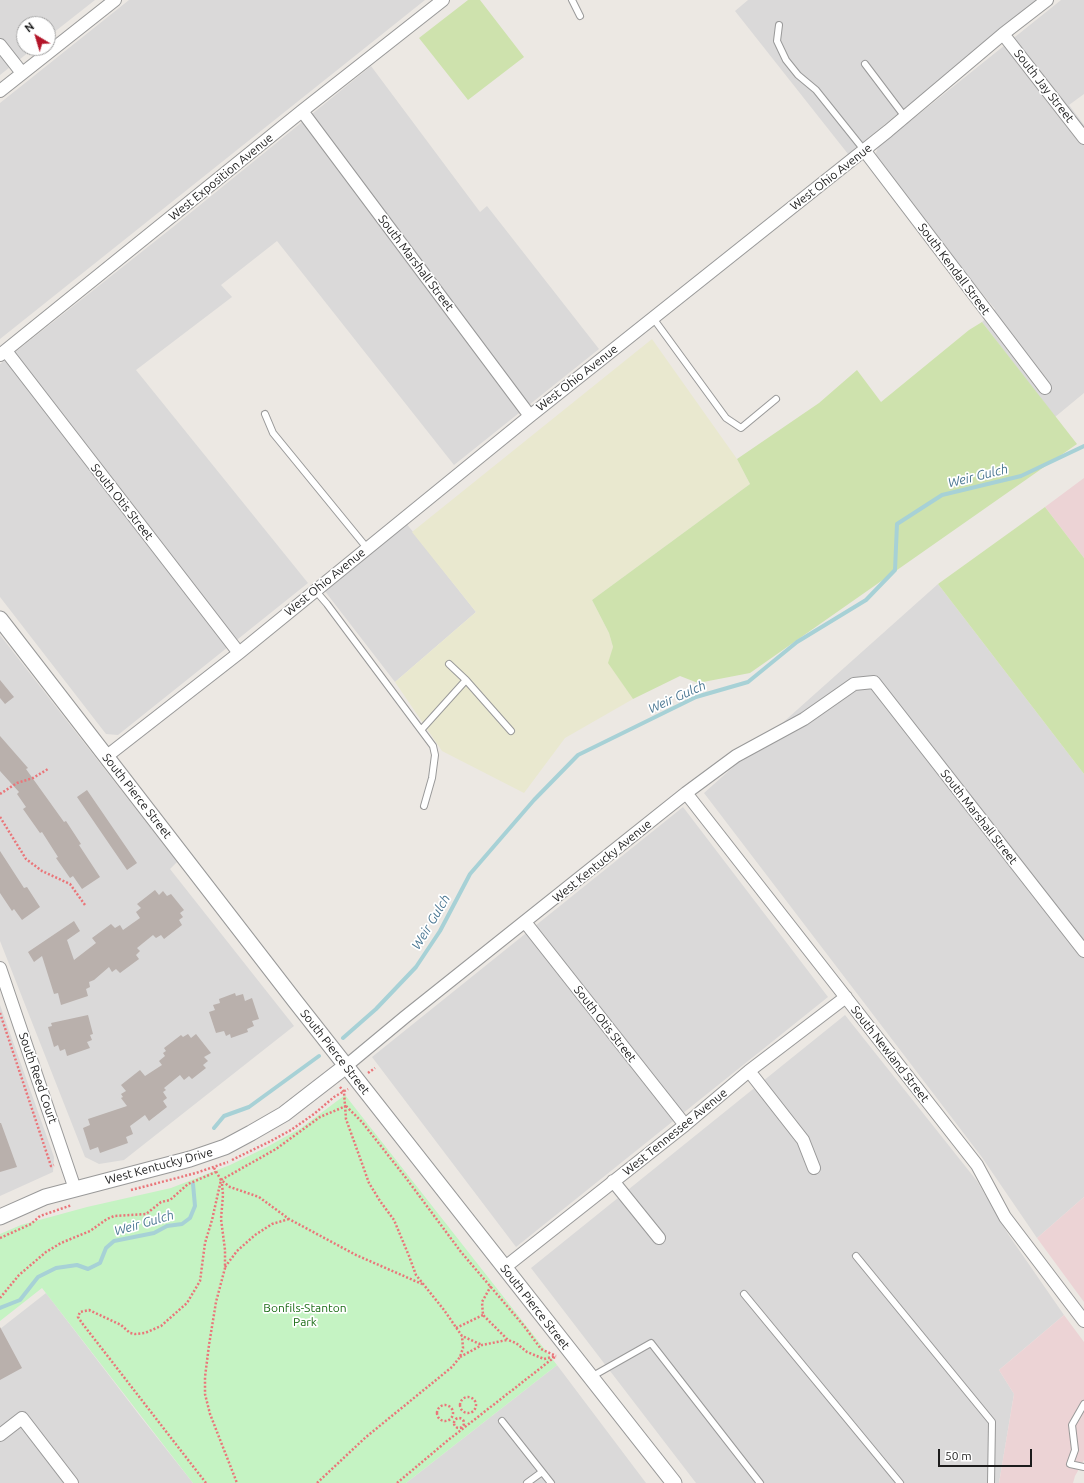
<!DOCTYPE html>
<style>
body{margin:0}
#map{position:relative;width:1084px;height:1483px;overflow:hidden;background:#ece8e3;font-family:Ubuntu,sans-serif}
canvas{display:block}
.north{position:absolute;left:16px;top:16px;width:40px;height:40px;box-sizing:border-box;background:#fff;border:1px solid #a4a4a4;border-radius:50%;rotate:322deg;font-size:11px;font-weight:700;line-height:16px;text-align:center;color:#1c1c1c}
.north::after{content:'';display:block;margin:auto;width:14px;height:18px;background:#b31529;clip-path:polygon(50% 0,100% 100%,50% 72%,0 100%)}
.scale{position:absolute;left:938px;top:1449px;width:94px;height:18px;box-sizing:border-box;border:2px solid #1c1c1c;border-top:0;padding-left:5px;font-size:12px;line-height:14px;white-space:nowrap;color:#1c1c1c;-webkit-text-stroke:3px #fff;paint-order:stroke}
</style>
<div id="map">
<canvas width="1084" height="1483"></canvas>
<div class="north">N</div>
<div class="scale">50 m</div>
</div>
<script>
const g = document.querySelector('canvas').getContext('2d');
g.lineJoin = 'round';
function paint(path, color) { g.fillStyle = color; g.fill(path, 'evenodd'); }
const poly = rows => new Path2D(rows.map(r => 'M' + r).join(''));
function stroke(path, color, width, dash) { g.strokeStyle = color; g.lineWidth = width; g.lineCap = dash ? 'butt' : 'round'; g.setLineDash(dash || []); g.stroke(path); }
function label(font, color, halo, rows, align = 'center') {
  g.font = font + ' Ubuntu,sans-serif'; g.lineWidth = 3.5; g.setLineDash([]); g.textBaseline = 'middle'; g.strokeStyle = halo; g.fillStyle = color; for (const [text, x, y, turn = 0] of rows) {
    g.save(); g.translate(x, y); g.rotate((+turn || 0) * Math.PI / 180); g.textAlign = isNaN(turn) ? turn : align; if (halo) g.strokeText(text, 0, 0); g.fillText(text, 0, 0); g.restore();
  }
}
paint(poly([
 [0,0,95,0,48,37,48,24,24,24,24,48,34,48,0,75],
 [129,0,425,0,0,339,0,103],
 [748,0,1039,0,848,154,735,11],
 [1061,0,1084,0,1084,94,1069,105,1084,125,1084,393,1055,417,982,322,995,309,873,162,878,147],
 [371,66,480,212,487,206,599,349,454,465,277,241,221,285,232,297,136,370,308,583,118,735,106,734,0,597,0,364,173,227],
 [406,523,476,612,395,682,324,590],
 [938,584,1084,774,1084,1197,1037,1238,981,1156,704,793],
 [0,635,177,862,170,869,294,1026,124,1160,99,1164,85,1157,0,941],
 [683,807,828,997,516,1247,372,1057],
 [0,1005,54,1157,53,1172,0,1196],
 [845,1015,977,1181,1008,1234,1064,1315,999,1370,1014,1394,999,1483,696,1483,531,1268],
 [46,1293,140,1416,193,1483,0,1483,0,1329],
 [557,1365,646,1483,406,1483]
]), '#dad9d9');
paint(poly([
 [1084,478,1084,558,1045,507],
 [1084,1197,1084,1302,1037,1238],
 [1064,1315,1084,1342,1084,1460,1075,1476,1073,1483,999,1483,1014,1394,999,1370]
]), '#ecd3d5');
paint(poly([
 [652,339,737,459,750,484,592,600,609,633,613,647,609,663,633,699,565,738,524,793,442,751,395,682,476,612,412,532]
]), '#e9e8cf');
paint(poly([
 [468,0,480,0,524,57,468,100,419,38],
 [982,322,1077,444,750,673,698,683,680,676,633,699,608,663,613,647,609,633,592,600,750,484,737,459,819,403,857,370,881,402,969,330],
 [1045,507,1084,558,1084,774,938,584]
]), '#cee2ad');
paint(poly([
 [345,1095,557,1365,406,1483,193,1483,42,1288,0,1321,0,1234,21,1225,87,1207,171,1188,230,1165,267,1147,301,1128]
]), '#c5f3c3');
stroke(poly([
 [343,1038,376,1009,416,967,440,931,470,874,534,800,578,755,696,697,748,682,797,642,866,600,895,570,897,524,942,495,1021,476,1084,446],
 [214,1128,224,1116,249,1107,319,1056],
 [0,1308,20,1300,38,1277,56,1268,77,1265,88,1269,100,1263,106,1248,114,1241,154,1233,167,1226,182,1224,190,1218,195,1206,193,1184]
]), '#a7d1d6', 4);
paint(poly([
 [0,680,14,697,5,704,0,698],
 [0,736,28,768,26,769,64,822,66,821,81,844,79,845,100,877,82,889,73,876,70,878,56,858,58,857,42,832,40,833,23,809,26,807,17,794,19,792,0,771],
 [87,790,137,863,127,870,77,797],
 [0,851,24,888,27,887,40,907,22,920,14,909,12,911,0,893],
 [155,890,159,895,163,891,167,896,171,894,184,910,180,913,183,917,179,920,182,925,164,939,161,935,156,938,153,935,137,948,140,951,136,955,139,959,120,973,116,969,112,972,109,967,94,980,89,982,90,987,86,989,88,996,61,1005,58,993,54,994,42,956,34,962,28,952,74,921,80,931,67,940,74,960,96,943,92,938,111,924,115,928,120,925,123,930,140,918,136,912,141,908,137,904],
 [235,993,236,996,243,994,245,1001,252,998,259,1019,252,1021,254,1026,247,1029,248,1032,231,1038,230,1034,226,1036,224,1031,216,1033,209,1012,215,1010,213,1005,220,1003,219,999],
 [88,1015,93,1034,90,1035,92,1040,87,1042,90,1048,67,1056,65,1049,60,1051,58,1045,54,1047,48,1027,52,1026,51,1023],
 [188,1034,191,1038,196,1034,211,1053,204,1057,208,1061,203,1065,206,1068,192,1079,189,1076,184,1080,180,1075,164,1088,166,1090,163,1092,167,1098,163,1101,167,1107,149,1121,145,1115,130,1126,133,1134,126,1137,128,1143,100,1153,98,1147,90,1150,83,1128,90,1125,88,1119,127,1106,121,1098,123,1097,121,1094,126,1091,121,1085,140,1070,145,1076,162,1065,159,1061,165,1056,163,1053,166,1051,164,1048,181,1035,183,1037],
 [0,1123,1,1123,17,1167,0,1172],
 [0,1327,22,1368,0,1380]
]), '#b9b0ac');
const service = poly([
 [572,0,580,16],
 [779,25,777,41,786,60,798,75,816,90,864,150],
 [865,64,905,117],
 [653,318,726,418,741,428,776,399],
 [265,414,273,433,367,548],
 [315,590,327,604,433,746,435,755,432,778,424,806],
 [466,680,511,731],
 [421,730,466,680,449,664],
 [856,1256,992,1422,991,1483],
 [744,1294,900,1483],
 [591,1377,651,1343,760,1483],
 [1084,1404,1072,1425,1075,1450,1070,1464,1084,1467],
 [502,1421,551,1483],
 [527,1483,542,1472]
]);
const minor = poly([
 [1003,34,1084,138],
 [0,45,22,73],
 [0,91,115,0],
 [302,111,530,416],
 [864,150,1045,388],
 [6,351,239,653],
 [0,355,302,111,443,0],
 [107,756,239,653,530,416,888,131,1003,34,1047,0],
 [686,793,977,1165,1005,1217,1084,1321],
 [525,922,685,1125],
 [0,968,75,1189],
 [346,1066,405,1017,686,793,736,756,804,719,854,684,874,682,1084,951],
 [749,1071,803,1140,814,1168],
 [613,1181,659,1238],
 [504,1268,685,1125,749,1071,846,997],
 [0,1435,22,1418,72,1483]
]);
const tertiary = poly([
 [0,619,295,1001,674,1483],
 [0,1217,45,1197,190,1159,225,1147,251,1133,284,1114,346,1066]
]);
stroke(service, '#999', 8);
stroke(minor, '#999', 14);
stroke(tertiary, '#999', 17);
stroke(poly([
 [0,794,17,783,33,778,48,769],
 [0,817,26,859,42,871,70,884,85,905],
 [0,1013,51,1166,54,1165],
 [368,1073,375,1068],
 [340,1087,344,1092,346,1119,369,1183,380,1201,394,1220,409,1256,416,1275,444,1310,462,1336,482,1345],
 [346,1106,362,1122,406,1178,461,1252,524,1326,541,1349,556,1356],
 [232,1160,271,1141,291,1130,314,1114,334,1097,348,1089],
 [214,1168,221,1180,230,1187,259,1197,289,1219,356,1255,422,1284],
 [222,1184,223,1195,221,1219,225,1250,225,1268,216,1302,209,1345,205,1377,205,1394,210,1414,237,1483],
 [131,1190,196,1173,228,1162],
 [0,1238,31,1224,40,1216,72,1205],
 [225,1267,237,1251,255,1235,272,1224,289,1219],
 [491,1286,482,1302,483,1315,508,1340,516,1343,527,1352,544,1359,556,1356],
 [0,1298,19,1275,46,1252,61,1243,90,1231,107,1219,114,1216,146,1214,161,1202,170,1200,188,1184,216,1172],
 [456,1328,483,1315],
 [460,1357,482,1345,507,1340],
 '460 1405a8 8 0 1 1 16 0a8 8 0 1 1-16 0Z',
 '437 1413a8 8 0 1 1 16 0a8 8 0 1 1-16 0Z',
 '454 1423a5 5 0 1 1 10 0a5 5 0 1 1-10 0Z',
 [206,1483,82,1323,78,1317,80,1312,89,1310,121,1325,130,1333,135,1334,145,1333,161,1326,187,1303,200,1281,205,1243,212,1220,221,1180,276,1149,320,1117,346,1106],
 [317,1483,366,1437,452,1367,460,1357,463,1348,462,1336],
 [397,1483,447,1441,556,1356]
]), '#ea7579', 2.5, [2, 2]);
stroke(service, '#fff', 6);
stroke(minor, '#fff', 12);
stroke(tertiary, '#fff', 15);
label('12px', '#1c1c1c', '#fff', [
 ["South Jay Street",1044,86,52],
 ["West Exposition Avenue",221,177,-39],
 ["West Ohio Avenue",831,177,-38],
 ["South Marshall Street",416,263,53],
 ["South Kendall Street",954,269,53],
 ["West Ohio Avenue",577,378,-38],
 ["South Otis Street",122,502,52],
 ["West Ohio Avenue",325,582,-39],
 ["South Pierce Street",137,796,52],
 ["South Marshall Street",979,817,52],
 ["West Kentucky Avenue",602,861,-39],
 ["South Otis Street",605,1024,52],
 ["South Pierce Street",335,1052,52],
 ["South Newland Street",890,1054,52],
 ["South Reed Court",38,1078,71],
 ["West Tennessee Avenue",675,1132,-39],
 ["West Kentucky Drive",159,1166,-15],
 ["South Pierce Street",535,1307,52]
]);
label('12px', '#1b6d16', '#fff', [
 ["Bonfils-Stanton",305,1308],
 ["Park",305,1322]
]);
label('italic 13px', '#4c7893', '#fff', [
 ["Weir Gulch",978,476,-14],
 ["Weir Gulch",677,697,-24],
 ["Weir Gulch",431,922,-59],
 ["Weir Gulch",144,1223,-16]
]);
</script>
